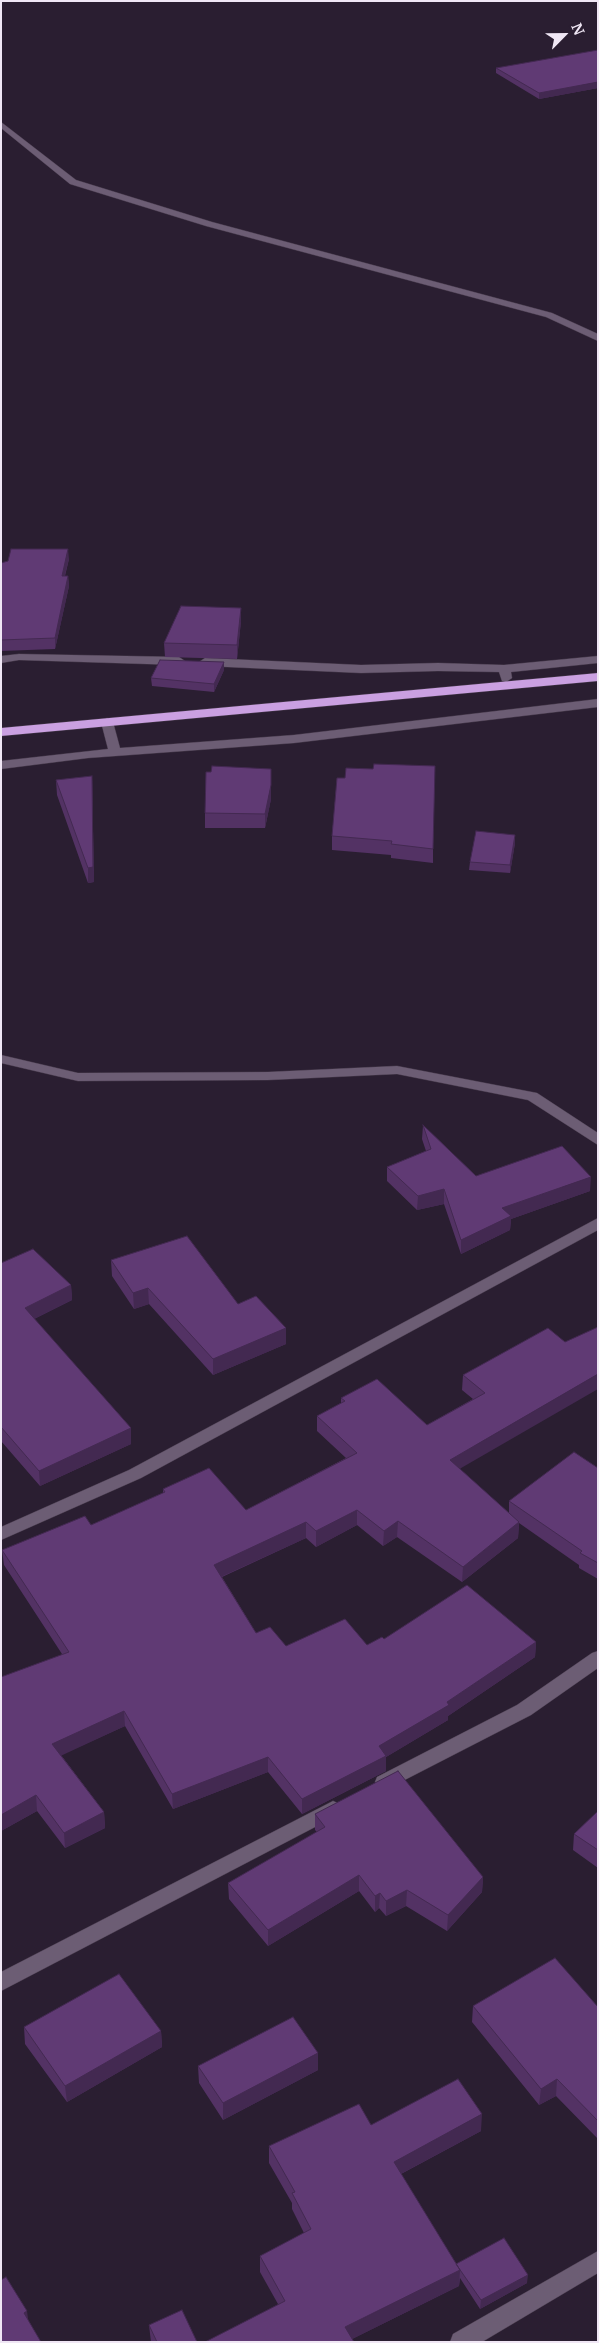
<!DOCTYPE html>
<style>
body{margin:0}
#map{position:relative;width:599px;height:2343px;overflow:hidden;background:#2a1e31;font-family:Merriweather,serif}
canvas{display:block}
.frame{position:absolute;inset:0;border:2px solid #f0e7f5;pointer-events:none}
.north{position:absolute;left:539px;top:10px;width:50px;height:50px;-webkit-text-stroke:4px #2a1e31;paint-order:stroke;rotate:67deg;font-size:14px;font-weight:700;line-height:20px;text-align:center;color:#f0e7f5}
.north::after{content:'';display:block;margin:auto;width:18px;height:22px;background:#f0e7f5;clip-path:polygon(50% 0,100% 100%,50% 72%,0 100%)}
</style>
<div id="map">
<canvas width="599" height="2343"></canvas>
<div class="frame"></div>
<div class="north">N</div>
</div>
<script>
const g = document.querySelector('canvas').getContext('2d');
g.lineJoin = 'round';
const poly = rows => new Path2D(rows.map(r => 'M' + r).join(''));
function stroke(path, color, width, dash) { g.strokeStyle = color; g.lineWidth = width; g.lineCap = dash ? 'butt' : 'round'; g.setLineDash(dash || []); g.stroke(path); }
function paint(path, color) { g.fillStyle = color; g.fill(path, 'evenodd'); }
const street = poly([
 [1,122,76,180,212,222,552,313,598,334,598,341,546,317,206,226,70,184,1,128,1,122],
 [19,654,179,657,185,661,179,665,19,660,1,663,1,656,19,654],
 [598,656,598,663,511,672,512,678,506,682,502,681,499,672,438,671,361,673,205,666,199,662,205,658,361,665,438,663,504,665,598,656],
 [598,699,598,707,294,743,88,758,1,769,1,761,108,749,101,722,107,718,113,722,120,748,294,735,598,699],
 [1,1055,78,1073,268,1072,397,1066,537,1093,598,1133,598,1145,528,1100,397,1074,268,1080,78,1081,1,1063,1,1055],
 [598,1218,598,1230,141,1478,1,1540,1,1527,129,1470,598,1218],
 [598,1651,598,1668,531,1715,391,1787,384,1790,377,1787,375,1782,377,1777,517,1705,592,1653,598,1651],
 [333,1801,340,1804,343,1809,340,1814,1,1991,1,1972,333,1801],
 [598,2251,598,2273,482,2342,450,2342,453,2334,598,2251]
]);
const highway = poly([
 [598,673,598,681,1,736,1,728,598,673]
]);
stroke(street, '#443849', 1);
stroke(highway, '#443849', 1);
paint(street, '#6c5d74');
paint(highway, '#caa0e1');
paint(poly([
 [496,68,598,88,539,99,496,73],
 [69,559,65,576,68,576,69,586,55,649,1,651,1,563],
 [241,621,237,659,165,657,164,643],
 [224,670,214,692,152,686,151,678],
 [211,772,271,799,265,828,205,828,205,813],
 [92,776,94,882,88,883,57,795,56,780],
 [337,778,433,849,433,863,391,858,391,855,332,850,332,836],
 [515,835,515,843,510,873,469,870,470,862],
 [423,1125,476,1176,590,1191,511,1219,510,1230,461,1254,444,1204,417,1210,387,1181,387,1167,426,1151,422,1139],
 [111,1260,238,1304,286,1328,286,1344,213,1375,149,1304,134,1309,112,1276],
 [1,1263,71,1285,72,1300,34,1319,131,1428,131,1444,40,1486,1,1441],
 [548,1328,460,1469,509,1513,509,1501,598,1468,598,1579,579,1568,579,1565,519,1523,518,1538,462,1582,397,1537,383,1546,357,1525,316,1547,306,1538,222,1577,256,1633,286,1646,367,1645,384,1639,536,1642,535,1657,448,1716,448,1720,386,1757,386,1771,302,1814,268,1772,173,1809,125,1726,61,1755,104,1812,105,1828,65,1848,37,1811,1,1831,62,1654,4,1565,2,1550,91,1525,163,1493,163,1489,246,1510,346,1458,317,1431,317,1416,341,1403,341,1398,427,1425,473,1399,462,1390,463,1375],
 [598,1811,598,1868,573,1850,574,1834],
 [315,1814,483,1877,482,1892,447,1931,406,1906,386,1916,379,1908,375,1912,359,1891,268,1946,229,1899,228,1883,317,1832,315,1830],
 [473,2006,598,2007,598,2139,556,2096,539,2105,472,2022],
 [24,2027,161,2031,162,2047,67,2102,25,2044],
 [198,2066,318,2070,223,2120,199,2083],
 [371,2125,481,2131,401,2174,456,2264,527,2283,480,2309,460,2278,459,2286,352,2339,278,2304,260,2272,260,2256,304,2233,292,2209,292,2203,269,2163,269,2146],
 [149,2325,197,2342,151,2342]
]), '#533264');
paint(poly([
 [598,82,598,88,539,99,539,93],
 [68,549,69,559,62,586,62,576],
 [68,576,69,586,55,649,55,638],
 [241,608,241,621,237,659,237,645],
 [224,662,224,670,214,692,214,684],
 [92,776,94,882,88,883,88,868],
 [271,784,271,799,265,828,265,814],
 [515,835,515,843,510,873,510,865],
 [591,1177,590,1191,511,1219,510,1230,461,1254,461,1240,502,1208],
 [444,1189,444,1204,417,1210,418,1196],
 [71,1285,72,1300,26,1323,25,1308],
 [148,1288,149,1304,134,1309,133,1293],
 [286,1328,286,1344,213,1375,213,1359],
 [598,1374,598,1389,449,1475,450,1460],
 [131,1428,131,1444,40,1486,39,1471],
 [357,1510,357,1525,316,1547,316,1531],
 [398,1521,397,1537,383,1546,384,1531],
 [306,1522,306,1538,214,1580,214,1565],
 [519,1522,518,1538,462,1582,463,1567],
 [536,1642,535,1657,448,1716,448,1720,386,1757,386,1771,302,1814,302,1799,379,1746,447,1702],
 [124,1711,125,1726,54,1759,52,1744],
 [268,1757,268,1772,173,1809,172,1794],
 [36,1795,37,1811,1,1831,1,1815],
 [104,1812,105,1828,65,1848,64,1833],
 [359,1875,359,1891,268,1946,268,1930],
 [483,1877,482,1892,447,1931,448,1915],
 [407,1890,406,1906,386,1916,386,1901],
 [380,1893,379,1908,375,1912,375,1896],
 [161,2031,162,2047,67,2102,65,2086],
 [318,2053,318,2070,223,2120,223,2103],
 [557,2079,556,2096,539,2105,541,2089],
 [482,2114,481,2131,393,2178,394,2162],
 [460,2270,459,2286,346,2342,345,2327],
 [528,2275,527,2283,480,2309,481,2300],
 [27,2311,29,2326,24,2313]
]), '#432951');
const building = poly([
 [598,50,598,82,539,93,496,68,598,50],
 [11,549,68,549,62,576,68,576,55,638,1,640,1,563,8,561,11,549],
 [181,606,241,608,237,645,164,643,181,606],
 [160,660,224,662,214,684,151,678,160,660],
 [374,764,435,766,433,849,391,844,392,841,332,836,337,778,345,778,346,768,373,769,374,764],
 [212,766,271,769,271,785,265,814,205,813,206,772,211,772,212,766],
 [92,776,93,867,88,868,56,780,92,776],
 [476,831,515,835,510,865,470,862,476,831],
 [423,1125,476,1176,562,1146,591,1177,502,1208,511,1216,461,1240,444,1189,418,1196,387,1167,431,1149,423,1125],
 [187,1236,238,1304,256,1296,286,1328,213,1359,148,1288,133,1293,111,1260,187,1236],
 [33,1249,71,1285,25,1308,131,1428,39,1471,1,1427,1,1263,33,1249],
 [598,1327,598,1374,450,1460,519,1522,463,1567,398,1521,384,1531,357,1510,316,1531,306,1522,214,1565,256,1633,270,1627,286,1646,345,1619,367,1645,382,1637,384,1639,467,1585,536,1642,447,1702,449,1705,379,1746,386,1756,302,1799,268,1757,172,1794,124,1711,52,1744,104,1812,64,1833,36,1795,1,1815,1,1677,69,1652,2,1550,85,1516,91,1525,165,1492,163,1489,209,1468,246,1510,357,1453,317,1416,345,1401,341,1398,377,1379,427,1425,485,1393,463,1375,548,1328,565,1342,598,1327],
 [574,1452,598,1468,598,1563,580,1553,582,1551,509,1501,574,1452],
 [398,1771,483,1877,448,1915,407,1890,386,1901,380,1893,375,1896,359,1875,268,1930,228,1883,325,1827,315,1814,398,1771],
 [598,1811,598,1850,574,1834,598,1811],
 [555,1958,598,2007,598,2121,557,2079,541,2089,473,2006,555,1958],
 [119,1974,161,2031,65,2086,24,2027,119,1974],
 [293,2017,318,2053,223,2103,198,2066,293,2017],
 [458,2079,482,2114,394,2162,460,2270,345,2327,354,2342,205,2342,285,2301,260,2256,311,2229,292,2193,295,2192,269,2146,359,2104,371,2125,458,2079],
 [504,2238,528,2275,481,2300,456,2264,504,2238],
 [6,2277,27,2311,24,2313,41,2342,1,2342,1,2280,6,2277],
 [182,2310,197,2342,157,2342,149,2325,182,2310]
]);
paint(building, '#603a74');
stroke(building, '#432951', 1);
</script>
